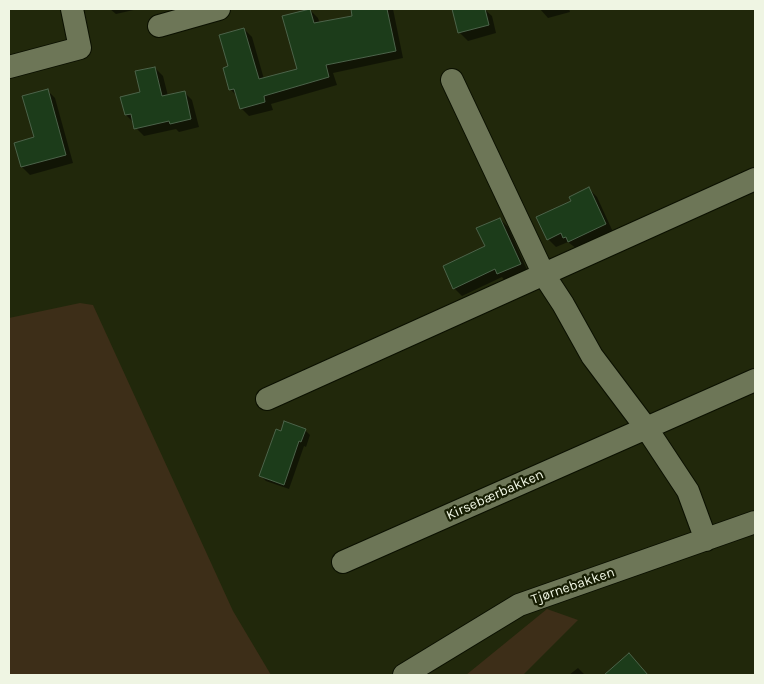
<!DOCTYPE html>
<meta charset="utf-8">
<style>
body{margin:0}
#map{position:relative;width:764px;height:684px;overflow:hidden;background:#21280b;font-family:Karla,sans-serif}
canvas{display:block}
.frame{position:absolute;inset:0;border:10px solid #eff5e3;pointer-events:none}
</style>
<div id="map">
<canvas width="764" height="684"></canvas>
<div class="frame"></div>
</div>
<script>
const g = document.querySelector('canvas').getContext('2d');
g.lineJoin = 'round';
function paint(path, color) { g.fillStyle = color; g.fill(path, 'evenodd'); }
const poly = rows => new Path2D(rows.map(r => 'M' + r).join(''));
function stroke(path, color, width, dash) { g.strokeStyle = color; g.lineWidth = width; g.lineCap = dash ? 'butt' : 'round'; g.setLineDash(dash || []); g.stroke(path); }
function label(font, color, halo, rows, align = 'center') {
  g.font = font + ' Karla,sans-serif'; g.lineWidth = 4.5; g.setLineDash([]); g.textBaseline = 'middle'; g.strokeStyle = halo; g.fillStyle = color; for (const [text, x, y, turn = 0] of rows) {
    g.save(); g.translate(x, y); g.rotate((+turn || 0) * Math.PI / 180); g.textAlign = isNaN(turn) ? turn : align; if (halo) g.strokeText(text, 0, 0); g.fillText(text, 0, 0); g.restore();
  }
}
paint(poly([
 [80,303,93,305,233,611,271,675,9,675,9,318],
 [547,609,578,620,523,675,466,675]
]), '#3d2e18');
paint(poly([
 [110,9,138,9,116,14],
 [352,9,393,9,403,58,333,73,337,85,271,104,273,110,249,116,241,108,237,96,230,89,229,67,244,29,252,37,264,79,299,69,310,10,318,18,320,24,354,17],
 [453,9,484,9,492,16,496,33,468,41,460,33],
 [540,9,569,9,570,12,548,18],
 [155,68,163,76,168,96,184,92,192,100,199,127,179,132,176,129,144,136,136,128,134,123,126,115,141,93],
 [47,90,55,98,73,163,30,175,22,167,35,138],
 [589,189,597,197,613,232,577,249,568,242,556,247,548,239,572,201],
 [500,219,508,227,528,272,506,282,502,277,462,296,454,288,486,247],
 [305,430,310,435,306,447,304,446,289,489,266,481,261,476,282,432],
 [578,668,585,675,569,675]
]), '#0007');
const building = poly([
 [310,9,314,23,352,16,351,9,387,9,396,51,326,65,329,77,264,96,265,102,240,109,234,89,229,90,223,68,228,66,219,35,244,28,259,79,297,69,282,16,310,9],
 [452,9,485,9,489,25,458,33,452,9],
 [155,67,162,96,185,91,191,119,170,124,169,121,134,129,131,114,125,115,120,97,140,92,135,71,155,67],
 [48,89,66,155,21,167,14,143,34,137,22,96,48,89],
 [589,187,606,224,568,242,566,237,563,238,561,233,547,240,536,217,571,201,569,197,589,187],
 [500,218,521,264,497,274,495,269,453,289,443,266,485,246,476,228,500,218],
 [284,421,306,429,301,442,299,441,284,485,259,476,276,429,281,431,284,421],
 [629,653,648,675,604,675,629,653]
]);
paint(building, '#1c3c1a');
stroke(building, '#4c634a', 1);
const street = poly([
 [159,26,219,9],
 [9,67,80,48,72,9],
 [452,80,544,275,563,304,592,356,647,429,688,491,706,540],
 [267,399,755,179],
 [343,562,755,380],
 [404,675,519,605,755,522]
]);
stroke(street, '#0b1000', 24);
stroke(street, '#6d7657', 22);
label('14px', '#eff5e3', '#171e03', [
 ["Kirsebærbakken",495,495,-24],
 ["Tjørnebakken",573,586,-19]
]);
</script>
